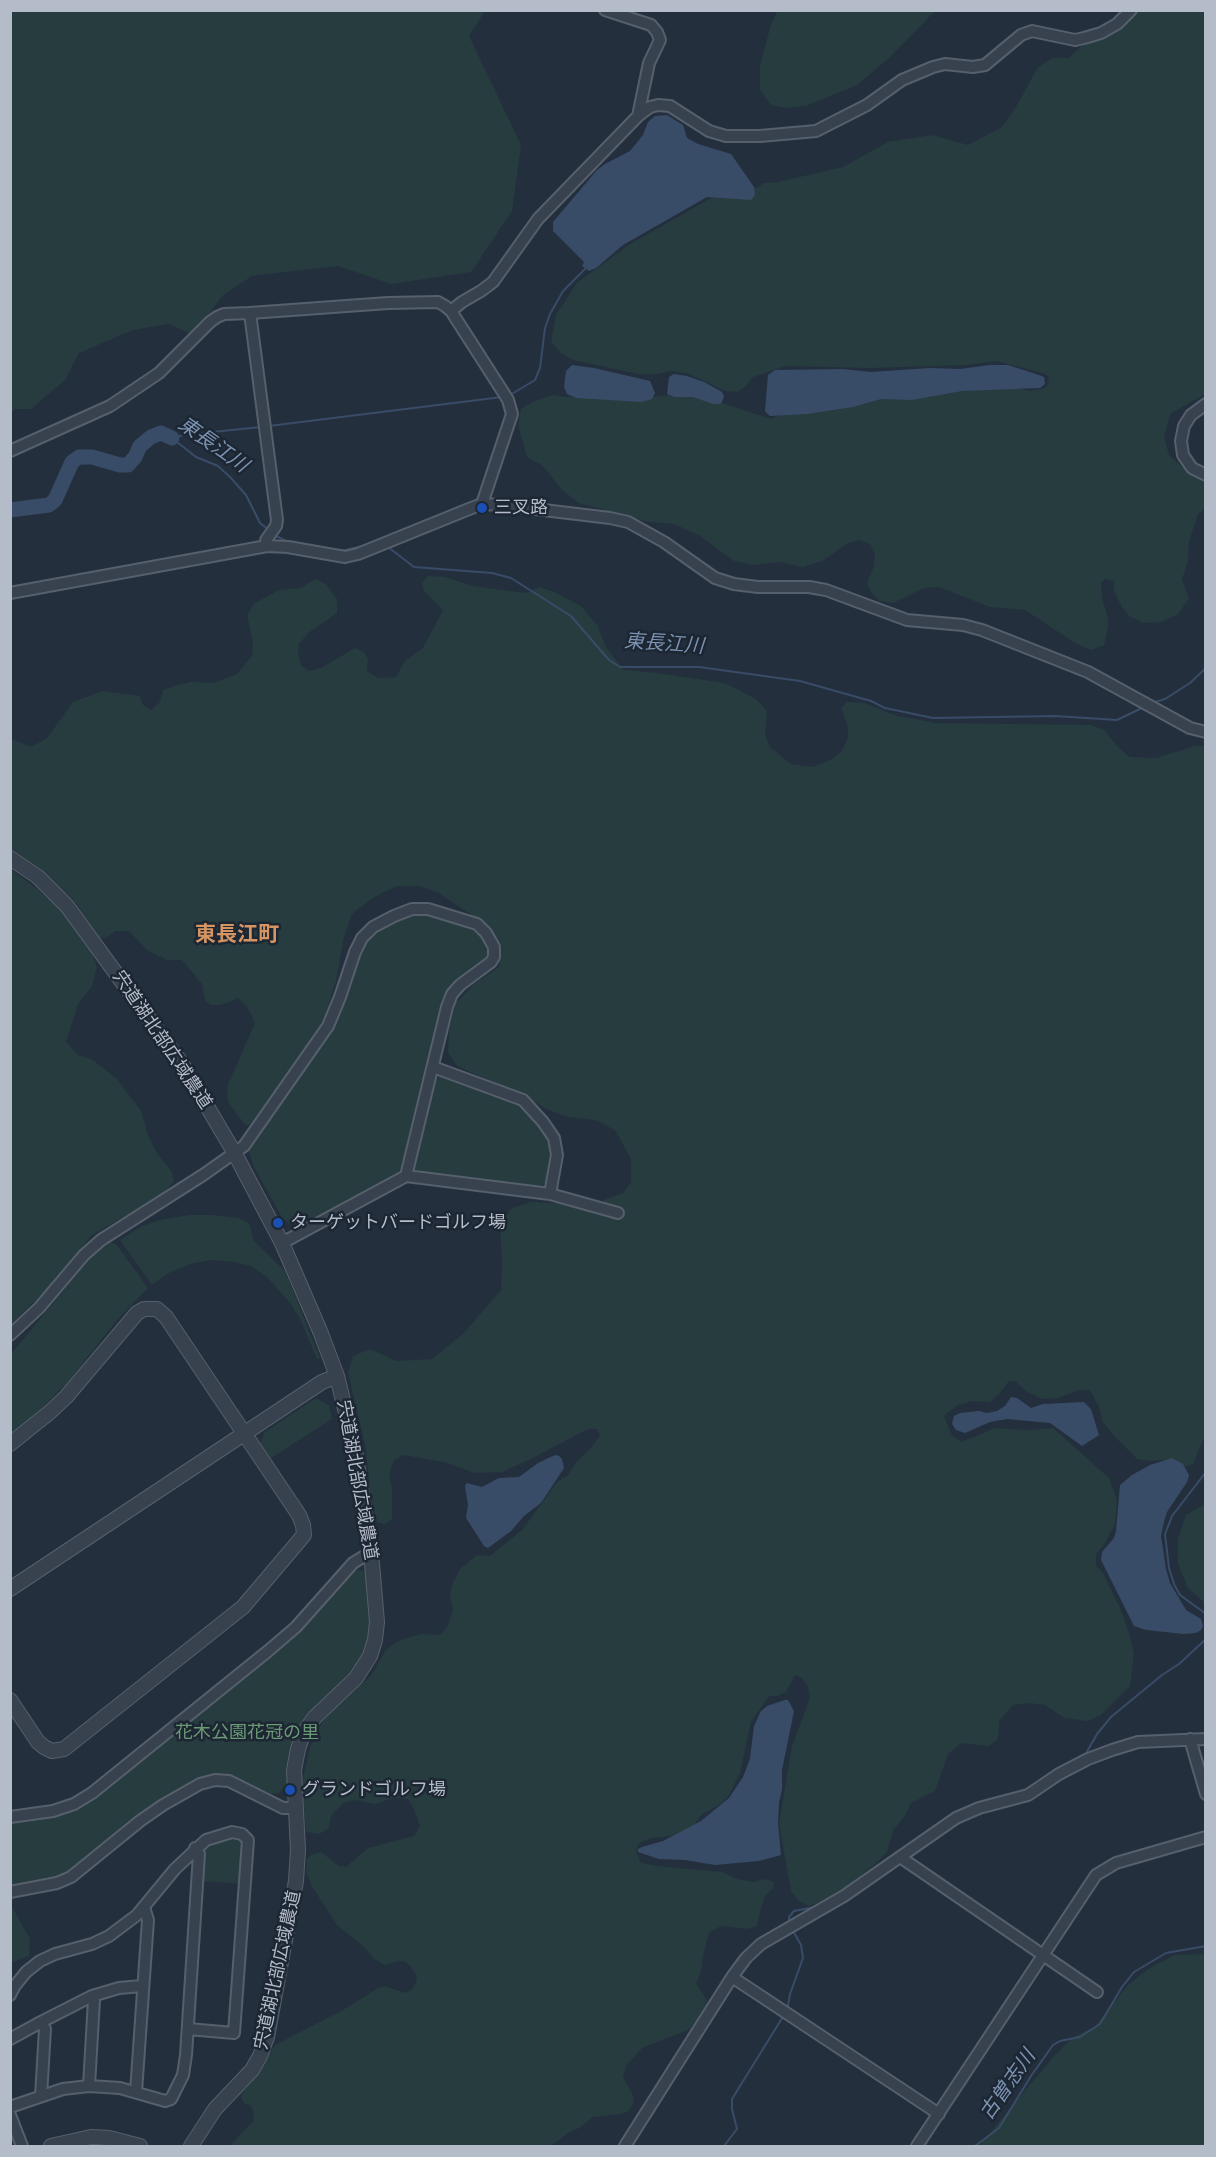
<!DOCTYPE html>
<meta charset="utf-8">
<style>
body{margin:0}
#map{position:relative;width:1216px;height:2157px;overflow:hidden;background:#242f3e;font-family:"IBM Plex Sans",sans-serif}
canvas{display:block}
.frame{position:absolute;inset:0;border:12px solid #b4bcc9;pointer-events:none}
</style>
<div id="map">
<canvas width="1216" height="2157"></canvas>
<div class="frame"></div>
</div>
<script>
const g = document.querySelector('canvas').getContext('2d');
g.lineJoin = 'round';
function paint(path, color) { g.fillStyle = color; g.fill(path, 'evenodd'); }
const poly = rows => new Path2D(rows.map(r => 'M' + r).join(''));
function stroke(path, color, width, dash) { g.strokeStyle = color; g.lineWidth = width; g.lineCap = dash ? 'butt' : 'round'; g.setLineDash(dash || []); g.stroke(path); }
function label(font, color, halo, rows, align = 'center') {
  g.font = font + ' "IBM Plex Sans","Noto Sans JP",sans-serif'; g.lineWidth = 5; g.setLineDash([]); g.textBaseline = 'middle'; g.strokeStyle = halo; g.fillStyle = color; for (const [text, x, y, turn = 0] of rows) {
    g.save(); g.translate(x, y); g.rotate((+turn || 0) * Math.PI / 180); g.textAlign = isNaN(turn) ? turn : align; if (halo) g.strokeText(text, 0, 0); g.fillText(text, 0, 0); g.restore();
  }
}
paint(poly([
 [778,10,935,10,935,11,890,57,857,85,806,106,787,108,771,105,760,90,760,66,771,24],
 [11,11,485,11,469,36,521,145,512,211,471,272,391,284,338,266,252,276,223,295,193,335,169,324,133,330,79,353,65,380,31,409,14,409,11,415],
 [1136,11,1205,11,1205,394,1170,414,1164,437,1169,455,1188,472,1205,482,1206,508,1198,514,1189,541,1188,561,1182,579,1189,599,1178,614,1161,622,1144,623,1129,616,1122,607,1114,591,1114,581,1105,579,1101,583,1102,598,1108,618,1108,628,1104,645,1091,650,1075,643,1025,610,990,607,939,587,924,588,893,603,880,601,872,594,867,583,874,566,875,554,870,544,859,540,848,543,822,561,803,567,779,562,753,565,734,561,700,536,674,524,644,521,579,503,562,490,543,466,527,457,518,425,521,409,532,402,553,395,566,397,642,398,682,394,713,400,771,419,785,412,885,397,1006,384,1029,391,1046,388,1049,381,1048,376,1043,373,996,361,966,365,870,368,786,366,753,377,747,385,738,392,725,391,687,373,671,371,656,374,638,374,573,360,561,353,551,342,556,315,577,283,630,244,720,193,736,193,758,187,764,183,778,182,843,167,888,142,932,135,968,145,1002,127,1016,107,1038,67,1053,58,1068,58,1084,44,1106,35,1124,24],
 [427,576,445,577,473,586,525,593,540,587,556,593,581,606,597,625,607,649,624,670,657,673,725,683,756,699,767,711,765,736,770,747,791,764,813,767,832,759,842,751,848,737,848,726,841,708,847,702,865,703,897,716,936,723,1091,725,1104,730,1118,747,1130,757,1156,758,1195,746,1205,746,1206,1433,1193,1464,1185,1467,1175,1459,1152,1461,1137,1459,1113,1435,1102,1421,1100,1409,1090,1390,1079,1390,1058,1398,1042,1399,1026,1391,1015,1381,1008,1382,1000,1393,990,1402,972,1401,956,1406,944,1416,952,1436,962,1442,995,1428,1029,1430,1053,1428,1109,1478,1117,1500,1115,1524,1104,1545,1096,1554,1096,1565,1103,1573,1120,1608,1128,1630,1134,1654,1130,1686,1101,1715,1087,1721,1064,1718,1045,1705,1029,1703,1013,1705,999,1721,998,1739,989,1746,961,1743,948,1754,935,1791,911,1803,904,1817,893,1830,887,1852,874,1865,844,1888,825,1900,809,1906,798,1900,791,1891,779,1824,792,1746,810,1698,808,1686,802,1678,795,1675,786,1692,777,1696,769,1696,751,1722,740,1773,729,1795,722,1803,701,1815,692,1828,671,1836,651,1838,639,1843,636,1851,641,1863,657,1866,722,1872,737,1879,753,1882,765,1879,774,1882,773,1888,765,1896,761,1907,757,1926,747,1929,721,1926,709,1933,703,1955,701,1972,696,1983,707,2001,704,2014,688,2030,642,2048,626,2066,623,2077,632,2093,634,2102,629,2111,621,2114,593,2117,581,2127,568,2133,551,2146,230,2146,254,2120,253,2110,250,2105,244,2103,241,2096,275,2045,343,2010,378,1988,384,1986,406,1993,413,1988,417,1979,415,1972,406,1962,398,1961,385,1965,374,1959,364,1947,337,1925,313,1888,306,1872,307,1859,311,1855,321,1852,339,1866,346,1867,368,1848,414,1836,420,1826,414,1809,408,1799,392,1798,376,1804,355,1800,343,1803,331,1816,329,1828,319,1834,306,1832,302,1783,310,1747,326,1715,370,1677,386,1650,398,1641,421,1634,440,1635,447,1627,453,1610,450,1596,452,1585,460,1569,477,1555,490,1556,523,1529,557,1482,568,1475,577,1461,592,1447,600,1435,597,1429,588,1429,531,1459,502,1472,474,1473,448,1463,404,1455,394,1460,389,1474,392,1489,392,1519,385,1524,377,1522,369,1487,366,1449,348,1373,353,1356,370,1349,397,1361,432,1359,464,1333,501,1290,502,1263,500,1223,512,1208,531,1202,553,1203,594,1208,606,1199,623,1193,631,1182,631,1159,615,1130,595,1120,568,1117,546,1109,529,1098,457,1066,448,1053,449,1029,456,1003,474,984,499,967,502,948,487,925,437,892,419,886,397,886,374,897,352,914,344,937,336,981,323,1022,255,1119,249,1125,245,1125,228,1102,227,1087,255,1023,248,1008,238,998,221,1005,210,1005,205,1000,202,984,182,960,167,960,147,950,129,931,115,931,106,938,99,937,73,899,31,863,11,849,10,738,31,747,47,738,73,702,102,691,140,696,142,704,151,710,160,702,163,690,174,686,191,682,213,683,237,674,252,656,253,643,247,615,255,603,279,590,300,588,316,579,327,585,337,599,337,613,308,633,299,644,298,655,301,665,309,671,321,668,355,648,364,652,368,659,367,671,378,678,396,677,405,661,423,648,443,610,424,591,422,583],
 [11,870,31,884,64,912,89,944,97,967,92,986,78,1004,66,1042,78,1055,93,1060,117,1079,141,1111,148,1135,156,1152,172,1172,174,1181,163,1194,92,1235,46,1290,11,1324],
 [430,912,481,931,491,945,490,956,485,963,460,982,423,1084,403,1165,395,1177,306,1226,295,1227,283,1219,275,1205,253,1165,249,1151,251,1144,309,1059,366,939,375,932,404,914],
 [445,1076,519,1102,548,1134,553,1156,547,1182,537,1190,420,1174,416,1171,413,1165,431,1090,435,1081,440,1077],
 [189,1215,212,1215,239,1218,249,1223,254,1241,285,1271,320,1358,317,1359,301,1321,291,1304,267,1277,251,1266,233,1262,210,1260,190,1264,167,1274,152,1285,120,1240,142,1226,160,1220],
 [109,1242,116,1244,148,1288,117,1320,68,1382,43,1407,11,1434,11,1354,94,1254],
 [316,1398,329,1405,332,1419,268,1460,259,1446,265,1432],
 [1205,1504,1205,1603,1188,1588,1178,1564,1178,1539,1186,1515],
 [358,1570,364,1571,369,1577,371,1636,357,1668,296,1736,290,1752,288,1781,279,1793,268,1794,237,1779,224,1775,174,1794,134,1818,81,1864,63,1876,47,1881,11,1886,11,1822,52,1817,68,1812,92,1800,158,1745,350,1571],
 [230,1836,244,1841,241,1884,201,1881,203,1846],
 [11,1905,30,1939,29,1956,11,1963],
 [1205,1954,1205,2146,979,2146,1054,2056,1073,2037,1094,2027,1127,1986,1148,1969,1174,1955]
]), '#263c3f');
paint(poly([
 [667,115,683,125,687,138,698,144,731,154,754,187,755,195,751,200,707,197,623,245,596,268,589,271,582,266,584,262,553,231,553,222,597,170,605,164,630,151,643,135,648,122,655,116],
 [572,365,594,368,650,381,655,393,652,399,641,402,576,398,567,394,564,387,566,371],
 [990,365,1008,365,1036,374,1044,377,1045,384,1040,388,962,391,912,400,881,399,853,407,807,414,770,416,765,411,768,375,775,370,843,369,871,372,930,368,960,369],
 [674,374,687,376,704,382,722,392,724,396,722,402,720,404,713,404,693,397,674,397,667,394,669,377],
 [1011,1397,1017,1398,1031,1408,1043,1404,1084,1402,1091,1409,1099,1435,1082,1446,1050,1423,1007,1419,990,1422,965,1433,956,1430,952,1424,954,1416,960,1413,979,1411,987,1413,997,1411,1005,1406],
 [555,1455,559,1456,562,1459,564,1468,541,1503,524,1516,511,1531,488,1548,484,1546,466,1518,468,1505,465,1486,467,1483,482,1487,499,1478,519,1477,538,1463],
 [1172,1458,1183,1464,1189,1475,1187,1482,1167,1512,1164,1522,1161,1536,1166,1569,1170,1583,1186,1610,1201,1619,1203,1626,1201,1630,1196,1633,1184,1634,1146,1630,1134,1626,1101,1560,1102,1552,1114,1538,1116,1531,1120,1485,1132,1475,1150,1465],
 [785,1700,788,1700,794,1711,782,1770,782,1789,779,1803,778,1824,781,1855,759,1861,715,1865,685,1860,659,1859,638,1852,638,1849,642,1847,663,1841,701,1821,729,1798,743,1777,750,1759,754,1726,761,1711,767,1706]
]), '#394c67');
stroke(poly([
 [510,395,535,380,540,368,545,328,550,314,563,291,588,266],
 [269,426,502,397],
 [172,438,196,457,218,466,230,477,246,495,260,523,270,531],
 [172,438,183,435,261,427],
 [274,535,288,542,341,551,367,545],
 [388,547,414,567,492,573,511,578,571,616,609,660,620,667,699,667,800,681,871,701,885,708,933,718,1055,716,1117,720,1144,707],
 [1152,703,1165,699,1190,683,1206,668],
 [1206,1472,1172,1516,1165,1534,1169,1568,1174,1584,1180,1595,1206,1614],
 [1084,1757,1097,1734,1111,1717,1162,1675,1179,1664,1206,1639],
 [789,1924,789,1917,794,1911,815,1907],
 [787,2011,790,1994,803,1958,801,1945,793,1931],
 [724,2146,737,2129,732,2109,732,2099,784,2015],
 [975,2146,999,2128,1031,2076,1053,2045,1060,2041,1080,2037,1100,2024,1122,1987,1134,1972,1166,1953,1206,1946]
]), '#394c67', 2);
stroke(poly([
 [10,510,49,505,55,500,72,462,79,457,92,457,120,465,128,465,135,457,140,446,151,437,161,433,172,438]
]), '#394c67', 15);
const minor = poly([
 [605,10,651,25,657,32,660,40,649,63,638,116],
 [451,311,462,302,481,291,493,282,538,219,638,116,650,107,658,105,670,106,709,131,726,136,760,136,816,131,867,105,902,80,933,67,945,64,973,67,985,65,1021,35,1032,31,1075,40,1084,38,1101,33,1117,24,1131,10],
 [1206,404,1191,415,1184,426,1181,441,1183,455,1192,468,1206,475],
 [10,451,110,406,159,373,210,322,217,317,224,314,250,313],
 [267,546,266,540,276,526,277,520,250,313,388,303,438,302,445,306,451,311,503,392,508,400,512,414,482,504],
 [10,593,267,546,288,547,345,557,358,554,469,509,482,504,502,505,610,518,628,522,664,542,715,578,734,584,758,587,809,587,826,590,907,620,963,625,982,630,1088,672,1190,728,1206,732],
 [433,1067,523,1100,543,1122,554,1138,557,1155,550,1194],
 [282,1243,406,1176,550,1194,618,1213],
 [10,1335,39,1308,84,1255,101,1240,203,1175,244,1146,328,1026,340,997,355,952,362,938,373,927,394,916,412,909,428,909,477,924,486,933,494,947,494,957,491,962,460,985,452,994,447,1007,406,1176],
 [1190,1739,1206,1794],
 [10,1817,53,1811,74,1804,92,1793,268,1651,296,1627,353,1563,371,1552],
 [900,1857,1097,1992],
 [10,1892,57,1883,71,1877,140,1821,163,1805,200,1784,215,1780,229,1781,283,1808,296,1808],
 [732,1977,939,2114],
 [10,1995,14,1987,26,1972,40,1961,55,1954,92,1944,109,1936,137,1915,175,1869,206,1840,232,1832,242,1834,248,1840,234,2033,188,2029],
 [41,2022,92,1996,119,1988,142,1986],
 [10,2039,41,2022,45,2029,41,2096],
 [89,2086,94,2000,92,1996],
 [136,2092,148,1920,144,1907],
 [10,2107,63,2089,89,2086,120,2088,165,2101,171,2099,183,2075,186,2055,199,1854,195,1848],
 [10,2115,22,2146],
 [625,2146,732,1977,746,1958,761,1944,844,1896,956,1818,979,1808,1028,1795,1059,1774,1088,1759,1112,1750,1138,1742,1206,1739],
 [917,2146,1096,1875,1116,1863,1206,1837]
]);
const tertiary = poly([
 [10,858,38,877,67,906,182,1064,234,1152,282,1243,320,1331,337,1376,355,1450,371,1552,377,1622,375,1640,370,1656,356,1678,315,1717,304,1732,298,1749,294,1770,298,1850,296,1881,267,2037,260,2056,252,2070,215,2109,191,2146],
 [10,1444,50,1412,66,1397,137,1313,144,1309,157,1309,166,1317,299,1515,303,1525,304,1535,243,1607,64,1749,52,1751,44,1747,38,1742,10,1700],
 [10,1589,322,1382,337,1376],
 [51,2146,91,2137,109,2138,140,2146]
]);
stroke(minor, '#565f6c', 14);
stroke(tertiary, '#565f6c', 16);
stroke(minor, '#38414e', 10);
stroke(tertiary, '#38414e', 14);
for (const [x, y, r, color] of [
 [482,508,6,"#1a4fb4"],
 [278,1223,6,"#1a4fb4"],
 [290,1790,6,"#1a4fb4"]
]) { const dot = new Path2D(); dot.arc(x, y, r, 0, 2 * Math.PI); g.fillStyle = color; g.fill(dot); stroke(dot, '#1d2633', 2); }
label('18px', '#b4bcc9', '#1d2633', [
 ["三叉路",494,508],
 ["ターゲットバードゴルフ場",290,1223],
 ["グランドゴルフ場",302,1790]
], 'left');
label('18px', '#b4bcc9', '#1d2633', [
 ["宍道湖北部広域農道",162,1040,56],
 ["宍道湖北部広域農道",357,1480,80],
 ["宍道湖北部広域農道",278,1970,-78]
]);
label('18px', '#6b9a76', '#1d2633', [
 ["花木公園花冠の里",247,1733]
]);
label('italic 20px', '#7c92b1', '#1d2633', [
 ["東長江川",213,445,35],
 ["東長江川",664,644,4],
 ["古曽志川",1008,2085,-55]
]);
label('bold 21px', '#d59563', '#1d2633', [
 ["東長江町",237,935]
]);
</script>
